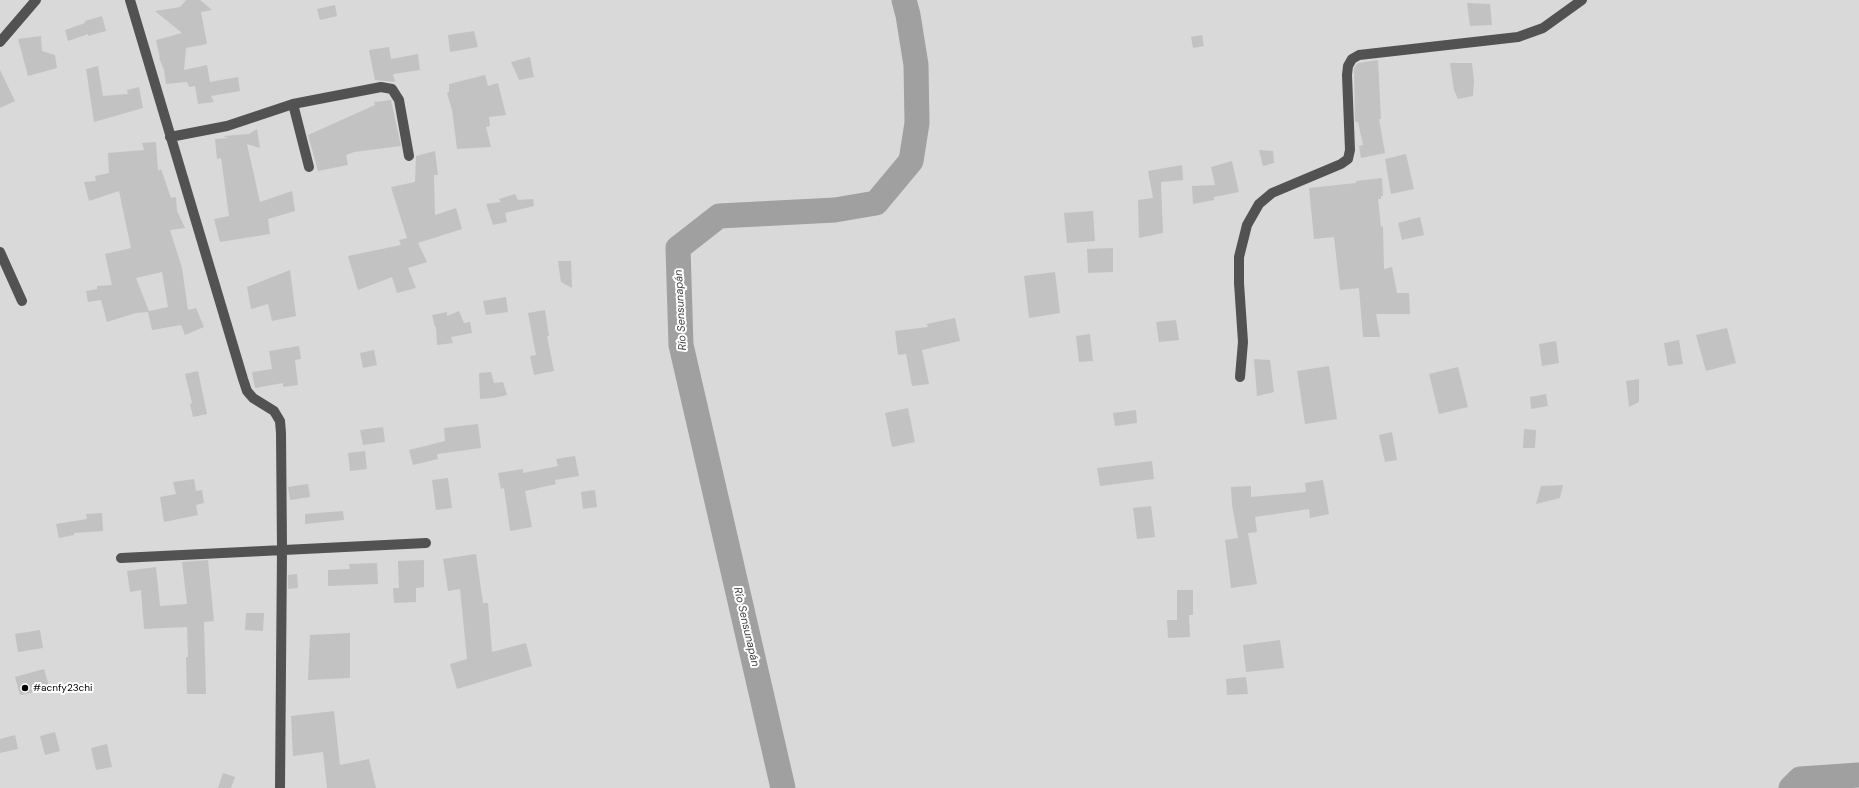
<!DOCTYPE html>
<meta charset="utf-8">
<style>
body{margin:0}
canvas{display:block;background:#fff}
</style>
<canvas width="1859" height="788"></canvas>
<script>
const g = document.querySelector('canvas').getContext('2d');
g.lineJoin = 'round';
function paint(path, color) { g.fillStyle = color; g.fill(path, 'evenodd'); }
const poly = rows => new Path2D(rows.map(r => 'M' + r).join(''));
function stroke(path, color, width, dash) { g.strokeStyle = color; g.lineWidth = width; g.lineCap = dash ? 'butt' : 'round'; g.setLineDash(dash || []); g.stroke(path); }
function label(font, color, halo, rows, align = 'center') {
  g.font = font + ' "DM Sans",sans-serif'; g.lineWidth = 4; g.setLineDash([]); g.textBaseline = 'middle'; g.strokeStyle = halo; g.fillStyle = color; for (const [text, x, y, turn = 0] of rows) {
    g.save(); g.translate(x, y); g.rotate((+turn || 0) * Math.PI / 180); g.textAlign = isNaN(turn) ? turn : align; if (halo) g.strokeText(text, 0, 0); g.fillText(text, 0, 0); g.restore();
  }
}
paint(poly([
 [0,0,1859,0,1859,788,0,788]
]), '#d9d9d9');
stroke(poly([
 [783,788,681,345,678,248,719,216,835,210,876,203,911,161,917,123,916,65,908,15,904,0],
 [1791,788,1800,779,1859,775]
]), '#a0a0a0', 25);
paint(poly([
 [186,0,200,0,212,10,201,12,207,44,186,48,184,70,207,65,210,82,238,77,240,91,211,96,214,102,198,104,195,86,189,87,187,82,166,84,164,70,159,58,160,58,156,40,182,33,155,11,180,7],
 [1467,3,1490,4,1492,25,1470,26],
 [335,5,337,16,320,20,317,9],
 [102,16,106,31,88,36,88,34,68,41,65,30,85,23,85,21],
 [474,31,478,47,450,52,448,35],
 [1202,35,1204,46,1193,48,1191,37],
 [41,36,42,51,55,55,57,68,28,76,18,39],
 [389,47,391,59,418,54,420,70,393,74,395,82,375,80,369,50],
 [530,57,534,77,519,80,511,62],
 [1378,60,1381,119,1379,119,1385,153,1361,158,1359,146,1363,145,1358,122,1355,122,1354,68,1358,63],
 [1450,63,1472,63,1474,81,1473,96,1458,99,1454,90],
 [98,66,103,96,128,94,127,90,139,87,143,108,94,122,86,69],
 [0,70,15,101,0,108],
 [485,75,488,86,498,83,506,115,489,117,490,126,486,127,491,147,457,149,452,110,447,93,449,92,449,84],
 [391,100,401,146,354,152,346,155,348,165,318,171,308,135,375,105,374,102],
 [257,129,260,148,247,144,260,202,292,191,295,211,268,219,270,234,220,242,214,219,229,216,221,158,217,159,215,139,228,138,223,136,249,134],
 [156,142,158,171,161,169,171,198,176,197,177,211,185,228,170,230,182,268,188,310,196,308,204,327,185,335,181,325,152,330,148,312,136,313,107,322,101,300,88,302,86,291,97,289,97,286,112,285,105,254,131,248,119,191,89,201,84,182,96,181,95,176,109,173,108,153,144,150,142,143],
 [162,272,168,307,149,311,136,278],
 [1259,150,1273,151,1274,163,1263,166],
 [435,151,438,175,434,175,435,215,456,208,462,229,418,243,427,262,408,268,416,288,397,293,392,277,358,290,348,256,401,245,399,240,407,238,391,187,415,182,416,156],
 [1406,154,1414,189,1391,194,1385,159],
 [1232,161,1239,192,1214,197,1214,200,1193,204,1192,186,1215,185,1211,167],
 [1182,165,1183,180,1161,182,1163,233,1139,238,1138,200,1153,198,1148,171],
 [1382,178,1383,196,1381,196,1381,199,1378,199,1381,227,1383,226,1384,269,1392,267,1397,293,1409,293,1410,314,1376,314,1380,337,1363,337,1359,288,1340,290,1334,237,1314,239,1309,188,1356,183,1356,181],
 [515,194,518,200,533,199,534,206,505,213,507,222,493,225,486,204,501,202,499,199],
 [1093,211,1095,241,1067,243,1064,213],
 [1420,217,1424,235,1402,240,1398,223],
 [1113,248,1113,272,1088,273,1087,249],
 [558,261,571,261,572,288,561,282],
 [290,270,296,316,272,321,268,304,251,309,247,287],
 [1055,272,1060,313,1029,318,1024,276],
 [506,297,508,312,486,315,483,301],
 [545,310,549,336,547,336,554,371,534,375,530,356,536,355,528,313],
 [459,311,464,323,470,322,472,333,451,337,453,343,437,345,436,327,435,327,432,315,447,312,447,316],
 [955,318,960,341,922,350,929,384,912,386,906,354,898,355,895,331,928,327,927,324],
 [1176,320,1179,340,1159,342,1156,322],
 [1727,328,1736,363,1706,371,1696,335],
 [1090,334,1093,361,1079,362,1076,336],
 [1679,340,1683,364,1668,366,1664,343],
 [1556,341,1559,363,1542,366,1539,344],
 [299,346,301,359,295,360,298,385,283,387,283,383,255,388,252,372,272,369,269,351],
 [374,350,377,365,363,368,360,353],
 [1254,359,1270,360,1274,392,1257,396],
 [1329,366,1337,419,1305,424,1297,371],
 [1458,367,1468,407,1439,414,1429,374],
 [198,371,207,414,193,417,190,404,192,403,185,374],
 [491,372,494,383,503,382,507,395,494,398,480,399,479,373],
 [1639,379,1639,402,1629,407,1626,381],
 [1546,394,1548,406,1531,409,1530,397],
 [908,408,915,442,892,447,885,413],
 [1136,410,1137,423,1115,426,1113,413],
 [478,424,481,448,437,454,438,459,413,465,409,450,445,441,444,428],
 [383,427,385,442,363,445,360,430],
 [1524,429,1536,430,1535,448,1523,448],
 [1392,432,1397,460,1385,462,1379,435],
 [365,451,367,469,350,471,348,453],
 [575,456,579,476,555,480,556,484,525,491,532,527,510,531,504,488,501,489,498,473,523,469,523,473,558,466,556,459],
 [1152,461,1154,479,1100,486,1097,468],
 [448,478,452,508,436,510,432,480],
 [194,479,196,491,202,490,204,503,196,505,198,515,164,522,160,497,176,494,173,482],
 [1323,480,1329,514,1310,518,1309,509,1255,517,1257,532,1248,533,1257,584,1231,588,1225,540,1238,538,1232,505,1231,487,1251,486,1251,497,1306,492,1305,483],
 [308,484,310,497,290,500,288,487],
 [1563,485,1560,498,1536,504,1541,486],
 [595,490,597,507,583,509,581,492],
 [1151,506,1155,537,1137,539,1133,508],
 [343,511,344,520,305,524,305,514],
 [102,513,103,531,74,533,74,535,59,538,56,524,87,519,86,514],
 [476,554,483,603,488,603,492,652,526,643,532,666,457,689,450,664,467,659,460,589,448,591,443,559],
 [208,560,214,621,204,622,206,694,187,694,186,657,188,657,187,627,144,629,141,590,130,592,127,571,156,567,160,606,187,604,182,562],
 [424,560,424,587,416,588,416,602,394,603,393,588,399,588,398,561],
 [377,563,378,584,328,586,328,570,350,569,349,564],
 [297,574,298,588,288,589,288,575],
 [1177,590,1193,590,1193,615,1189,615,1190,637,1168,638,1167,620,1177,620],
 [246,613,264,613,263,631,245,630],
 [40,630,43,648,18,652,15,634],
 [350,633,350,678,308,680,310,635],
 [1280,640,1284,668,1246,672,1243,645],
 [44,669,50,689,20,695,15,677],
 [1246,677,1248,694,1227,695,1226,679],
 [334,711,340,765,369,759,376,788,327,788,323,752,293,756,291,716],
 [55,732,60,751,45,755,40,736],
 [15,735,18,749,0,753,0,739],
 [107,744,112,767,96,770,91,748],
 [223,773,235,777,231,788,218,788]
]), '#c2c2c2');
stroke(poly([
 [130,0,243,379,247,391,253,398,274,411,280,421,281,433,282,549,280,788],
 [0,42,36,0],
 [293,104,309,167],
 [170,137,227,126,293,104,381,87,392,89,399,100,409,156],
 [0,252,22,301],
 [1240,377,1243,342,1239,283,1239,257,1247,225,1259,204,1272,193,1341,164,1348,159,1350,150,1347,75,1348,66,1352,59,1359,55,1518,37,1543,28,1582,0],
 [121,558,426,543]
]), '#525252', 10);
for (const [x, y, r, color] of [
 [25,688,4,"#000"]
]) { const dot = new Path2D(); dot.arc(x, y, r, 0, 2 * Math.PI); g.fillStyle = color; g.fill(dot); stroke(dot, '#fff', 1.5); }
label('10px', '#000', '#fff', [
 ["#acnfy23chi",33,688]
], 'left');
label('italic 11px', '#414141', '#fff', [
 ["Río Sensunapán",681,310,-93],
 ["Río Sensunapán",746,627,77]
]);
</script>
